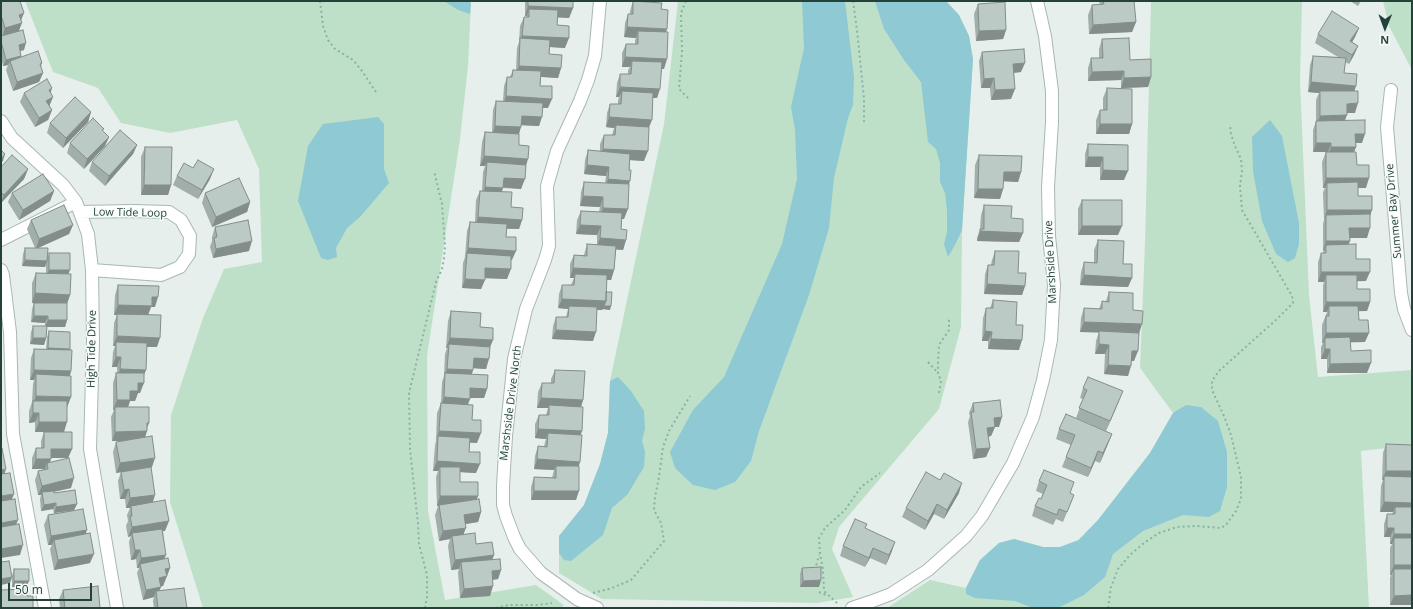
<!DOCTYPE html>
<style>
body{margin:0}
#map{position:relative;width:1413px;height:609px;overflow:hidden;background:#e6efeb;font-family:"Open Sans",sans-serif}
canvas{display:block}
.frame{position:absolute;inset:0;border:2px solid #24423a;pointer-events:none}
.north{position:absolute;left:1365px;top:8px;width:40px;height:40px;-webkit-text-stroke:3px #f7fbf9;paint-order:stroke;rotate:181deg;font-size:11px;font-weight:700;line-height:16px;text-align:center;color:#24423a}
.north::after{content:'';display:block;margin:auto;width:14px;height:18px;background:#24423a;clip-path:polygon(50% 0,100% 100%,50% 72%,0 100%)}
.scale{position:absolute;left:8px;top:583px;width:84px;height:18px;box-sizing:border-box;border:2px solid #24423a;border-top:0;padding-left:5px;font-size:12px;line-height:14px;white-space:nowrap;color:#24423a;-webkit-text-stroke:3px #f7fbf9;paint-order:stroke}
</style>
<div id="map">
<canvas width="1413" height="609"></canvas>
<div class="frame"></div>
<div class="north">N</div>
<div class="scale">50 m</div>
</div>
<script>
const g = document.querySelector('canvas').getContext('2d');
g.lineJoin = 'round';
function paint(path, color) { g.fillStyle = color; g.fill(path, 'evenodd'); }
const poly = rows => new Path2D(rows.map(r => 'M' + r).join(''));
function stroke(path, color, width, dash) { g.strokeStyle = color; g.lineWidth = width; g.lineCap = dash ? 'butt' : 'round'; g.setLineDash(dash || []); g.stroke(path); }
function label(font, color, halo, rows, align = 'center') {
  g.font = font + ' "Open Sans",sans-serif'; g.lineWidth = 3; g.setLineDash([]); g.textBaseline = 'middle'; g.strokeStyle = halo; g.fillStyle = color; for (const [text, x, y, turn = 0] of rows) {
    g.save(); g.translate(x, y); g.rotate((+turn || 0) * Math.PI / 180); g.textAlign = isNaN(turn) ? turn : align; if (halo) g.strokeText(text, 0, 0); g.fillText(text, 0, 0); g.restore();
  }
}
paint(poly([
 [25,1,468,1,471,3,468,66,460,139,427,356,428,511,445,600,536,585,564,605,561,608,203,608,170,502,171,415,203,318,224,269,262,262,259,169,237,120,170,133,121,123,98,88,53,72],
 [678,1,946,1,959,15,969,36,973,59,962,230,961,327,939,409,839,527,832,549,853,597,817,603,602,599,559,573,559,536,584,505,600,464,608,433,610,381,664,124],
 [1151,1,1302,1,1300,80,1309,295,1318,377,1412,370,1412,445,1361,451,1369,608,887,608,930,580,966,588,980,560,999,543,1014,539,1043,547,1060,547,1078,540,1098,520,1150,453,1173,413,1140,368,1145,243],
 [1383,1,1412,1,1412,70,1389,26]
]), '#bfe0c8');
paint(poly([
 [444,1,468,1,471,3,470,14,458,10],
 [802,1,845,1,854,77,853,105,848,118,834,178,829,228,809,295,759,431,751,461,735,482,715,490,693,485,675,468,670,452,693,410,724,377,782,244,797,179,795,130,791,107,804,48],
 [875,1,946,1,959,15,969,36,973,59,962,230,956,243,948,257,944,244,947,232,947,210,945,193,940,182,940,163,936,149,928,142,921,82,904,60,884,29],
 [378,117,384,124,384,169,389,183,360,217,347,228,336,248,337,257,328,260,321,258,298,201,308,146,323,124],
 [1270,120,1282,136,1299,223,1299,244,1295,258,1288,262,1276,254,1262,221,1253,171,1252,137],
 [618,377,631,391,644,411,645,429,642,441,645,452,644,467,627,495,612,508,603,535,571,561,564,560,559,553,559,536,584,505,600,464,608,433,610,381],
 [1186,405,1201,407,1218,421,1227,452,1227,487,1220,511,1209,517,1183,515,1143,531,1113,554,1105,577,1084,595,1060,607,1033,608,1015,601,975,598,966,594,966,588,980,560,999,543,1014,539,1043,547,1060,547,1079,540,1098,520,1150,453,1173,413]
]), '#8ec9d4');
const minor = poly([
 [1391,90,1387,127,1401,293,1404,309,1412,330],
 [1,121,12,138,63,185,76,202,88,234,92,270,93,341,90,449,117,608],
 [80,212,132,211,169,212,181,220,190,236,189,254,180,267,161,275,92,270],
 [1,240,76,202],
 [1,270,3,275,10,332,13,434,45,608],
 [597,608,577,599,541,573,520,549,514,537,506,516,503,505,503,486,506,436,514,359,526,309,545,260,549,246,547,186,557,151,580,101,588,80,595,56,600,1],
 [852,608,870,602,891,594,928,570,966,536,982,516,1013,463,1033,417,1043,380,1051,340,1054,285,1049,236,1048,187,1052,122,1052,91,1045,36,1037,1]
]);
stroke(minor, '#a8b8b2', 14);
stroke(poly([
 [320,1,323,26,328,40,335,49,353,60,362,71,376,92],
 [686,1,681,13,682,51,679,89,690,100],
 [853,1,857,30,864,99,864,122],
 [928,362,937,372],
 [939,393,941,381,938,373,938,363,939,345,949,330,949,318],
 [815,570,819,555],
 [819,592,828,596],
 [593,593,612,588,631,580,664,541,661,523,654,510,655,497,659,477,663,447,669,431,690,396],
 [837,603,824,591,823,569,820,554,819,538,825,528,845,510,861,487,880,473],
 [425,608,427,597,427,575,419,544,418,524,410,449,409,393,436,282,442,269,444,258,445,246,442,204,434,171],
 [496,608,509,605,538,605,552,603],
 [1108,608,1111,587,1118,569,1130,555,1144,543,1159,533,1177,527,1197,526,1221,528,1226,525,1236,511,1241,499,1241,477,1231,435,1224,416,1212,390,1212,381,1219,371,1277,319,1293,303,1292,296,1242,210,1240,186,1242,171,1241,159,1235,146,1231,134,1230,125]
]), '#86b3a5', 2, [2, 3]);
stroke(minor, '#fff', 12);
paint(poly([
 [1,1,21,21,19,31,24,50,20,51,21,57,42,63,41,67,43,73,39,82,13,91,6,70,8,65,3,66,1,57],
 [525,1,573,1,573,8,569,18,558,17,557,25,565,48,550,47,549,54,561,68,558,78,541,77,540,86,548,108,543,108,539,126,521,125,519,134,519,145,526,167,521,189,503,188,502,192,511,207,522,220,519,229,507,229,506,237,512,260,511,260,507,279,485,278,481,289,462,288,463,263,465,257,467,231,470,222,475,222,476,200,480,191,482,191,483,172,485,166,480,166,482,142,485,132,492,132,493,110,496,101,503,101,504,86,507,77,510,77,513,70,516,70,517,48,519,42,520,26,524,17,526,17,527,16,525,16],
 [633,1,661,9,666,32,664,69,661,69,657,98,653,98,644,161,630,160,629,187,624,219,622,219,621,229,626,240,623,250,616,249,614,270,611,280,607,280,606,292,610,310,603,309,602,310,597,310,593,341,552,339,553,326,556,317,566,317,568,309,558,308,559,294,562,285,571,285,574,278,570,278,570,264,574,255,584,255,587,244,597,245,597,235,576,234,577,220,581,211,599,212,600,207,580,206,581,192,584,182,605,183,606,176,584,174,585,160,588,150,600,151,600,144,604,135,612,135,614,128,606,127,607,113,610,104,618,104,618,100,619,97,616,97,617,83,620,74,628,74,628,70,630,67,622,67,622,53,626,44,635,44,635,40,636,38,624,37,625,23,628,14,630,14,630,11],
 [1099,1,1134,1,1136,22,1132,32,1089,34,1088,15,1092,5,1100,5],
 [1350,1,1361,1,1358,6],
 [978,4,1006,30,1003,39,976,41,974,14],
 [1359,28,1355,37,1352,42,1358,46,1354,55,1349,64,1345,62,1344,73,1355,91,1355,113,1347,113,1345,120,1362,143,1356,143,1356,147,1354,152,1357,165,1366,188,1358,188,1358,196,1370,215,1367,238,1350,238,1350,241,1348,244,1356,259,1366,281,1357,281,1357,289,1370,302,1367,311,1359,311,1359,320,1365,342,1350,342,1351,351,1367,373,1327,373,1327,359,1321,359,1321,347,1323,343,1322,343,1322,325,1327,312,1323,312,1323,285,1324,282,1318,282,1318,262,1321,253,1323,253,1324,251,1323,251,1323,224,1324,220,1323,192,1325,188,1323,188,1322,162,1326,152,1328,152,1313,152,1313,130,1316,121,1316,100,1319,93,1308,92,1310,65,1313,56,1338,57,1315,43,1318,34],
 [1102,39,1130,60,1151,77,1148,87,1121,88,1121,80,1088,81,1088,68,1091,58,1099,58,1099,49],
 [982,52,1021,72,1014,73,1011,99,991,100,990,88,981,88,979,61],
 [1107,88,1132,124,1129,134,1096,134,1096,120,1100,110,1103,110,1103,98],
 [24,93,50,93,49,106,52,110,48,120,35,127,20,102],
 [91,112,88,122,63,148,47,133,50,123],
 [103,131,109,137,105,146,84,169,67,153,70,143],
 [1088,144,1128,145,1124,180,1100,180,1100,167,1085,167,1085,154],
 [137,145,133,154,105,186,89,171,92,162],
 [145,147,171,185,168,195,141,195,141,157],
 [979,155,1021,172,1018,182,1003,181,1003,189,1000,199,974,198,975,165],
 [1,167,28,169,24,179,1,203],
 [193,168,210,179,198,199,173,185,177,176],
 [54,191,50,201,19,220,8,202,12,193],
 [205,193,250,202,247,212,212,227,202,203],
 [1082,200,1118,235,1078,235,1078,209],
 [984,205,1023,233,1019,242,977,241,977,238,980,229,981,215],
 [31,220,73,225,69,234,37,248,48,256,49,253,68,274,70,295,67,303,67,320,65,327,47,327,46,338,44,345,30,344,31,332,33,326,45,326,45,323,31,322,32,309,34,303,32,303,32,283,36,273,46,274,46,264,45,267,22,266,23,254,25,248,35,248,27,229],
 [215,227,249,251,213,258,210,247,212,241,212,237],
 [1098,240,1132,278,1128,287,1080,285,1081,272,1084,262,1094,263,1094,250],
 [995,251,1025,286,1022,295,984,294,985,274,988,265,991,265,992,260],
 [118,285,155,307,151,307,148,315,157,347,147,347,144,375,140,393,138,393,135,401,130,401,128,407,147,428,145,438,152,467,151,468,152,502,165,531,163,531,165,558,170,568,163,586,161,586,159,591,187,608,154,608,153,601,154,597,143,600,137,573,139,568,137,568,136,559,131,560,129,542,131,536,128,537,126,526,128,521,127,515,130,508,126,508,125,499,120,499,118,481,121,472,116,473,113,452,116,442,123,441,112,441,111,417,114,410,113,410,113,383,116,373,117,373,117,367,112,367,113,352,115,346,113,346,114,323,117,315,114,315,115,295],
 [1109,292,1133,310,1139,334,1134,361,1131,361,1128,376,1104,374,1105,354,1095,354,1096,341,1099,332,1080,332,1081,318,1084,308,1099,309,1102,301,1106,301],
 [993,300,1016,325,1019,350,988,349,988,341,982,341,983,318,986,308,990,308],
 [451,311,480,327,490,347,486,369,473,368,472,374,487,389,484,398,470,398,468,405,472,420,477,443,470,442,469,452,476,473,460,472,460,482,477,499,481,512,478,522,465,524,463,534,476,544,494,555,492,560,501,570,498,579,493,580,490,596,460,598,458,572,459,569,451,570,448,546,450,539,439,541,435,515,438,506,437,506,436,477,438,471,433,471,435,445,436,441,437,413,441,403,442,382,444,376,445,354,447,348,446,348,448,321],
 [49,331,69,350,71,371,70,376,71,397,67,407,64,432,72,449,68,458,51,458,50,463,71,488,54,492,54,493,77,504,74,510,86,534,90,563,54,570,50,549,52,545,48,545,44,525,48,515,71,511,54,513,53,509,41,511,40,499,41,495,38,495,35,480,38,471,45,469,32,469,32,458,36,448,41,448,41,441,44,432,35,432,35,422,29,423,29,411,32,402,33,384,34,380,30,380,31,358,34,349,46,349,47,337],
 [555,370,583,400,581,407,582,431,580,435,579,466,576,500,531,500,531,487,534,477,552,478,554,470,534,469,535,456,538,446,544,447,545,442,546,439,535,438,535,424,539,415,546,415,548,408,537,408,538,392,542,383,551,383,551,379],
 [1083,388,1119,401,1106,431,1076,418,1083,399,1080,398],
 [973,403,999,427,995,427,991,436,988,437,990,448,986,457,973,459,968,422,970,416,969,413],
 [1059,429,1112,434,1100,463,1095,461,1088,477,1062,467,1071,445,1056,439],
 [1386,444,1412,445,1412,605,1390,605,1390,578,1391,575,1390,575,1390,548,1392,544,1390,544,1390,537,1384,537,1384,524,1387,514,1392,514,1393,512,1380,512,1381,486,1383,480,1382,480,1383,453],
 [940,480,959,493,944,519,934,514,925,530,902,517,906,508],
 [1039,481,1074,495,1063,522,1056,519,1053,525,1032,516,1035,506,1041,499,1043,494,1036,491],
 [865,529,892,551,886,565,870,558,865,567,840,556,843,546],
 [802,568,819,587,800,587,800,574],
 [14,569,26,587,12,587,12,578,10,583],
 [63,590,100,608,60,608,59,599]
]), '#a1aea9');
paint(poly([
 [528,6,573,8,569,18,529,16,529,9,527,16,525,16],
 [24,13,20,23,19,15],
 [1136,22,1132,32,1089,34,1093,25],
 [22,23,18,33,2,38,5,28],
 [627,27,667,29,664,39,638,31,636,38,624,37],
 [1359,28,1355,37,1347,51,1350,41],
 [1006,30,1003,39,976,41,979,31],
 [522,36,569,38,565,48,520,45,520,42],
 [26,43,24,50,16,52,19,45],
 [1358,46,1354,55,1349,64,1352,55],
 [21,56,19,62,10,61,8,65,3,66,6,60],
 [625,57,667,59,664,69,632,67,632,61,630,67,622,67],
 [1025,63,1021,72,1010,73,1013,64],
 [519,66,561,68,558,78,515,75],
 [1124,71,1121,80,1088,81,1092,72],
 [43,73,39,82,13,91,17,82],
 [1151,77,1148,87,1121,88,1124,78],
 [994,78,990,88,981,88,984,79],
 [1311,82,1356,86,1353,95,1320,91,1319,93,1308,92],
 [620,87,660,89,657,98,621,97,622,91,619,97,616,97],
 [52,88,49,98,49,90],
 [1015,89,1011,99,991,100,995,90],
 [506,96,552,99,548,108,503,106],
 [53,97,49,107,46,101],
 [1358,103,1355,113,1343,113,1347,104],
 [52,110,48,120,35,127,39,118],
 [91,112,88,122,63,148,66,138],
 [1347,115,1343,125,1316,125,1320,116],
 [522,116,542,117,539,126,518,125],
 [609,117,652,120,648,130,616,125,614,128,606,127],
 [1100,124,1132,124,1129,134,1096,134],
 [495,126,521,127,518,137,492,136],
 [1355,134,1365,134,1362,143,1352,143],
 [109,137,105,146,84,169,87,159],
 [1316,143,1331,143,1328,152,1313,152],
 [137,145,133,154,105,186,109,176],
 [1331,147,1356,147,1352,157,1328,157],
 [603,149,648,151,644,161,599,158],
 [5,154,3,161,1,163,1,159],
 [484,156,528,159,525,169,487,162,485,166,480,166],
 [1088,157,1103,157,1100,167,1085,167],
 [587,165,609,167,606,176,584,174],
 [28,169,24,179,1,203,4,195],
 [214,169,210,179,198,199,202,190],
 [1103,170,1128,171,1124,180,1100,180],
 [1004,172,1021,172,1018,182,1000,181],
 [504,178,525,179,521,189,500,187],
 [1326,178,1369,178,1366,188,1327,188,1327,183,1325,188,1323,188],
 [608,179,630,181,627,191,605,189],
 [144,185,171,185,168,195,141,195],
 [485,187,503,188,499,198,482,197],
 [978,189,1003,189,1000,199,974,198],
 [54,191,50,201,19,220,23,210],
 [583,196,603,197,600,207,580,206],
 [250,202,247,212,212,227,216,217],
 [603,208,628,209,624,219,599,218],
 [1327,210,1372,210,1369,219,1326,215,1324,220],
 [478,217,522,220,519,229,475,227],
 [73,225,69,234,36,249,39,239],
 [580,225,601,226,597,235,576,234],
 [1082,226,1122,226,1118,235,1078,235],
 [1349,228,1370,228,1367,238,1346,238],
 [980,231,1023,233,1019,242,977,241],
 [600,238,626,240,623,250,596,248],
 [252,241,249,251,213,258,216,249],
 [1326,241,1350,241,1346,250,1326,245,1324,251,1323,251],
 [468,248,516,251,512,260,467,258,467,253,465,257],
 [25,260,47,261,45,267,22,266],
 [485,268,511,269,507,279,482,278],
 [573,268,614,270,611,280,575,278,575,274,574,278,570,278],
 [49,270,70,270,67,277,46,276],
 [1321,272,1370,272,1366,281,1326,282,1326,275,1324,282,1318,282],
 [1084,275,1132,278,1128,287,1080,285],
 [465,279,485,280,481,289,462,288],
 [987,284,1025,286,1022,295,984,294],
 [35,293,70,295,67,304,32,303],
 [152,297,158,297,155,307,151,307,148,315,114,315,118,305],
 [562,299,606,301,611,306,610,310,603,309,602,310,569,309,569,306,568,309,558,308],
 [1326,302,1370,302,1367,311,1329,312,1329,306,1327,312,1323,312],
 [34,316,48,316,45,323,31,322],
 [48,320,67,320,65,327,45,327],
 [1084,322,1142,324,1139,334,1080,332],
 [556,330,596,332,593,341,552,339],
 [985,331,992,332,988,341,982,341],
 [1326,333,1369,333,1365,342,1325,343,1325,338,1323,343,1322,343],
 [117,336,160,338,157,347,116,346,116,342,115,346,113,346],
 [33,338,46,338,44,345,30,344],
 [450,338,493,340,489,350,449,344,447,348,446,348],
 [991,339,1022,340,1019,350,988,349],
 [1099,344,1109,345,1105,354,1095,354],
 [48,348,70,349,67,356,46,355],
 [1325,349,1330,349,1327,359,1321,359],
 [1132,351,1138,351,1134,361,1128,361],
 [116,357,121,357,117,367,112,367],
 [474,358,489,359,486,369,470,368],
 [1371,363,1367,373,1327,373,1330,364],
 [1108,365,1131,366,1128,376,1104,374],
 [120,369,146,370,142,380,117,379],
 [447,369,473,370,470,380,445,374],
 [34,370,71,371,68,381,36,374,34,380,30,380],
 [138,383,144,383,140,393,138,393,135,401,130,401,127,410,115,407,114,410,113,410,117,400,130,391],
 [470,388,487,389,484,398,467,398],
 [1123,391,1119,401,1106,431,1110,421],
 [36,396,71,397,67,407,32,406],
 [444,397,470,399,466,408,441,407],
 [541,398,583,400,580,410,549,405,548,408,537,408],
 [33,413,39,413,35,422,29,423],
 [1002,417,999,427,995,427,991,436,984,437,987,428,994,418],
 [39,422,67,422,64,432,35,432],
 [147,423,149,423,146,431,147,431,144,441,112,441,115,432],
 [538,429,582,431,578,441,548,433,546,439,535,438],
 [439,431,481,433,477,443,438,441,438,436,436,441],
 [1112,434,1108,444,1100,463,1103,453],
 [990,448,986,457,973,459,976,449],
 [51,449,72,449,68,458,47,458],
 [1098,451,1095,461,1088,477,1091,468],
 [155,458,152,467,116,473,120,463],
 [36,459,51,459,48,467,47,463,45,469,32,469],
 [537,459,580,462,577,472,556,466,554,470,534,469],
 [437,461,480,464,476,473,440,471,440,467,438,471,433,471],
 [6,469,3,479,1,479,1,470],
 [1386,471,1412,471,1412,481,1384,476,1383,480,1382,480],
 [74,478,71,488,42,494,42,492,41,495,38,495,42,486],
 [962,483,959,493,944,519,947,510],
 [129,489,125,499,120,499,124,490],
 [534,491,579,491,576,500,531,500],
 [14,494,10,504,1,505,1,496],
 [155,495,152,505,131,506,130,508,126,508,130,498],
 [440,496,478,496,475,505,437,506],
 [1384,502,1412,503,1412,513,1395,507,1393,512,1380,512],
 [56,503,53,509,41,511,44,505],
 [77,504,74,510,54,513,56,507],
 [937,504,934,514,925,530,928,521],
 [481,512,478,522,460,525,464,515],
 [18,520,14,530,1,532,1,523],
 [169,521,165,531,133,536,132,533,131,536,128,537,132,527],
 [466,528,462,538,452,536,450,539,439,541,443,531],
 [1387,528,1394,528,1390,537,1384,537],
 [87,530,84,539,54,540,52,545,48,545,51,536],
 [1394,534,1412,534,1412,544,1394,538,1392,544,1390,544],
 [895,542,892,551,886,565,889,555],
 [23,545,20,555,1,558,1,549],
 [873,548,870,558,865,567,869,558],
 [135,550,140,550,136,559,131,560],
 [94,554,90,563,54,570,58,560],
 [166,555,162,565,140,564,139,568,137,568,141,558],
 [494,555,490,565,461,562,459,569,451,570,455,560],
 [1394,565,1412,565,1412,575,1394,569,1391,575,1390,575],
 [170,568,163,586,155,587,159,578,165,569],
 [501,570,498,579,489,580,492,571],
 [12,577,10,583,1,585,1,579],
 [821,580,819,587,800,587,803,581],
 [14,581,29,581,26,587,12,587],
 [493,586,490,596,460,598,464,589],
 [161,587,157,596,156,591,154,597,143,600,146,590],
 [1412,595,1412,605,1390,605,1394,596]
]), '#838d89');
const building = poly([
 [1,1,20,1,24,13,19,15,22,23,5,28,2,18,1,18,1,1],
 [528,1,573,1,573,8,528,6,528,1],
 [633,1,662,3,661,9,668,10,667,29,627,27,628,14,633,14,633,1],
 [1103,1,1134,1,1136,22,1093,25,1092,5,1104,4,1103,1],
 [1005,2,1006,30,979,31,978,4,1005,2],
 [529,9,558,10,557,25,569,26,569,38,522,36,524,17,529,17,529,9],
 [1332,11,1359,28,1350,41,1358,46,1352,55,1318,34,1332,11],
 [23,30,26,43,19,45,21,56,6,60,1,41,1,36,23,30],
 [638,31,668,32,667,59,625,57,626,44,638,44,638,31],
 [520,38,550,40,549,54,562,55,561,68,519,66,520,38],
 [1129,38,1130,60,1151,59,1151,77,1124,78,1124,71,1092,72,1091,58,1103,58,1102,39,1129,38],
 [1024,49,1025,63,1013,64,1015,89,995,90,994,78,984,79,982,52,1024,49],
 [38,51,42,63,40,64,43,73,17,82,10,61,38,51],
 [1313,56,1346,58,1344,73,1357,74,1356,86,1311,82,1313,56],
 [632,61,662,62,660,89,620,87,620,74,631,74,632,61],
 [513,70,541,71,540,86,552,86,552,99,506,96,507,77,512,77,513,70],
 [47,79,52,88,49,90,53,97,46,101,52,110,39,118,24,93,47,79],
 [1107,88,1132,89,1132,124,1100,124,1100,110,1107,110,1107,88],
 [622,91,653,93,652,120,609,117,610,104,621,104,622,91],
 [1320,91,1358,91,1358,103,1347,104,1347,115,1320,116,1320,91],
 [75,97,91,112,66,138,50,123,75,97],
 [496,101,543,103,542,117,522,116,521,127,495,126,496,101],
 [93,118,104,129,102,130,109,137,87,159,70,143,93,118],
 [1365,120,1365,134,1355,134,1356,147,1331,147,1331,143,1316,143,1316,121,1365,120],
 [616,125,649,127,648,151,603,149,604,135,615,135,616,125],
 [120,130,137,145,109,176,92,162,120,130],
 [485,132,519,134,519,145,529,146,528,159,484,156,485,132],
 [1088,144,1128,145,1128,171,1103,170,1103,157,1088,157,1088,144],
 [145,147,172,147,171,185,144,185,145,147],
 [1,150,5,154,1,159,1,150],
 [588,150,630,154,629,170,631,170,630,181,608,179,609,167,587,165,588,150],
 [1326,152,1356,152,1357,165,1369,165,1369,178,1326,178,1326,152],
 [12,155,28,169,4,195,1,192,1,167,12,155],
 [979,155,1022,156,1021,172,1004,172,1003,189,978,189,979,155],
 [198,160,214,169,202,190,177,176,184,163,193,168,198,160],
 [487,162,526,165,525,179,504,178,503,188,485,187,487,162],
 [43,174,54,191,23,210,12,193,43,174],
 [239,178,250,202,216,217,205,193,239,178],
 [584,182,629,184,628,209,603,208,603,197,583,196,584,182],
 [1358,182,1358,196,1372,196,1372,210,1327,210,1327,183,1358,182],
 [480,191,512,192,511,207,523,208,522,220,478,217,480,191],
 [1082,200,1122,200,1122,226,1082,226,1082,200],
 [64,205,73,225,39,239,31,220,64,205],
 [984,205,1012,206,1011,218,1023,219,1023,233,980,231,980,229,984,229,984,205],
 [581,211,622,213,621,229,627,230,626,240,600,238,601,226,580,225,581,211],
 [1370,214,1370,228,1349,228,1350,241,1326,241,1326,215,1370,214],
 [248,220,252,241,216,249,214,238,217,237,215,227,248,220],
 [470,222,507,224,506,237,516,237,516,251,468,248,470,222],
 [1098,240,1124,241,1123,264,1132,264,1132,278,1084,275,1084,262,1097,263,1098,240],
 [587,244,616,246,614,270,573,268,574,255,587,256,587,244],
 [1356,244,1356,259,1370,259,1370,272,1321,272,1321,253,1326,253,1326,245,1356,244],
 [25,248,48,248,47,261,25,260,25,248],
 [995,251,1019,251,1018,273,1026,273,1025,286,987,284,988,265,994,265,995,251],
 [49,253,70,253,70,270,49,270,49,253],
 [467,253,511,256,511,269,485,268,485,280,465,279,467,253],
 [36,273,71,274,70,295,35,293,36,273],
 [575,274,607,275,606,301,562,299,562,285,574,285,575,274],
 [1326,275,1357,275,1357,289,1370,289,1370,302,1326,302,1326,275],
 [118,285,159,286,158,297,152,297,152,306,118,305,118,285],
 [606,292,612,292,611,306,604,306,606,301,606,292],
 [1109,292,1133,293,1133,310,1143,311,1142,324,1084,322,1084,308,1102,309,1102,301,1109,302,1109,292],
 [993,300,1017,302,1016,325,1023,325,1022,340,991,339,992,332,985,331,986,308,993,308,993,300],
 [34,303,67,303,67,320,48,320,48,316,34,316,34,303],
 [569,306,597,307,596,332,556,330,556,317,568,317,569,306],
 [1329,306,1358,306,1359,320,1368,320,1369,333,1326,333,1326,316,1329,316,1329,306],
 [451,311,481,313,480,327,493,328,493,340,450,338,451,311],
 [117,314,161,315,160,338,117,336,117,314],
 [33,326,47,326,46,338,33,338,33,326],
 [49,331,70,332,70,349,48,348,49,331],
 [1099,331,1139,333,1138,351,1132,351,1131,366,1108,365,1109,345,1099,344,1099,331],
 [1350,337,1351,351,1371,350,1371,363,1330,364,1330,349,1325,349,1325,338,1350,337],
 [116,342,147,343,146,370,120,369,121,357,116,357,116,342],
 [449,344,490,347,489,359,474,358,473,370,447,369,449,344],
 [34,349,72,350,71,371,34,370,34,349],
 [555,370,585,371,583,400,541,398,542,383,554,383,555,370],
 [116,373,144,373,144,383,138,383,138,391,130,391,130,400,117,400,116,373],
 [445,373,488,375,487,389,470,388,470,399,444,397,445,373],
 [36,374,71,376,71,397,36,396,36,374],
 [1088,377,1123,391,1110,421,1079,408,1087,390,1083,388,1088,377],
 [1000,400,1002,417,994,418,995,427,987,428,990,448,976,449,971,412,974,412,973,403,1000,400],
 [33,401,67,401,67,422,39,422,39,413,33,413,33,401],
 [441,403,473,405,472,420,481,420,481,433,439,431,441,403],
 [549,405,583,407,582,431,538,429,539,415,549,415,549,405],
 [115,407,149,407,149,423,147,423,147,431,115,432,115,407],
 [1066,414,1112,434,1103,453,1098,451,1091,468,1066,457,1075,435,1059,429,1066,414],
 [44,432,72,432,72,449,51,449,51,459,36,459,36,448,44,448,44,432],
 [548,433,582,435,580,462,537,459,538,446,547,447,548,433],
 [152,436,155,458,120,463,116,442,152,436],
 [438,436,470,438,469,452,480,452,480,464,437,461,438,436],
 [1386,444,1412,445,1412,471,1386,471,1386,444],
 [1,448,2,448,6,469,1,470,1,448],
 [69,458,74,478,42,486,38,471,48,469,47,463,69,458],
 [556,466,579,466,579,491,534,491,534,477,556,478,556,466],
 [151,467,155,495,130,498,129,489,124,490,121,472,151,467],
 [440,467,460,467,460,482,478,482,478,496,440,496,440,467],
 [1044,470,1074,482,1070,493,1074,495,1067,512,1059,509,1057,515,1035,506,1039,498,1041,499,1047,485,1039,481,1044,470],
 [926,472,940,480,944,473,962,483,947,510,937,504,928,521,906,508,926,472],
 [10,473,14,494,1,496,1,474,10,473],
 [1384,476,1412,477,1412,503,1384,502,1384,476],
 [75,490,77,504,56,507,56,503,44,505,42,492,54,491,54,493,75,490],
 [15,499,18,520,1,523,1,501,15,499],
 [479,499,481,512,464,515,466,528,443,531,439,505,479,499],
 [165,500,169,521,132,527,130,516,132,516,131,506,165,500],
 [1395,507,1412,507,1412,534,1394,534,1394,528,1387,528,1387,514,1395,514,1395,507],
 [83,509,87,530,51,536,48,515,83,509],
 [855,519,867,524,865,528,895,542,889,555,873,548,869,558,843,546,855,519],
 [19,524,23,545,1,549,1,527,19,524],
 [162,529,166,555,141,558,140,550,135,550,132,533,162,529],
 [90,533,94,554,58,560,54,540,90,533],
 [475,533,476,544,492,542,494,555,455,560,452,536,475,533],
 [1394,538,1412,538,1412,565,1394,565,1394,538],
 [168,558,170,568,165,569,167,576,159,578,161,587,146,590,140,564,168,558],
 [500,559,501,570,492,571,493,586,464,589,461,562,500,559],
 [9,561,12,577,1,579,1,562,9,561],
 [821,567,821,580,803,581,802,568,821,567],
 [14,569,29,569,29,581,14,581,14,569],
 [1394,569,1412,569,1412,595,1394,596,1394,569],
 [98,586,100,608,65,608,63,590,98,586],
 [184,588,187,608,158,608,156,591,184,588],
 [27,589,27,596,33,596,33,608,1,608,1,590,27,589]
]);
paint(building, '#bbcac4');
stroke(building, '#838d89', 1);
label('11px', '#24423a', '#f7fbf9', [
 ["Summer Bay Drive",1394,211,-95],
 ["Low Tide Loop",130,213,1],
 ["Marshside Drive",1051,262,-93],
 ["High Tide Drive",92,349,-89],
 ["Marshside Drive North",511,403,-83]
]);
</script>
